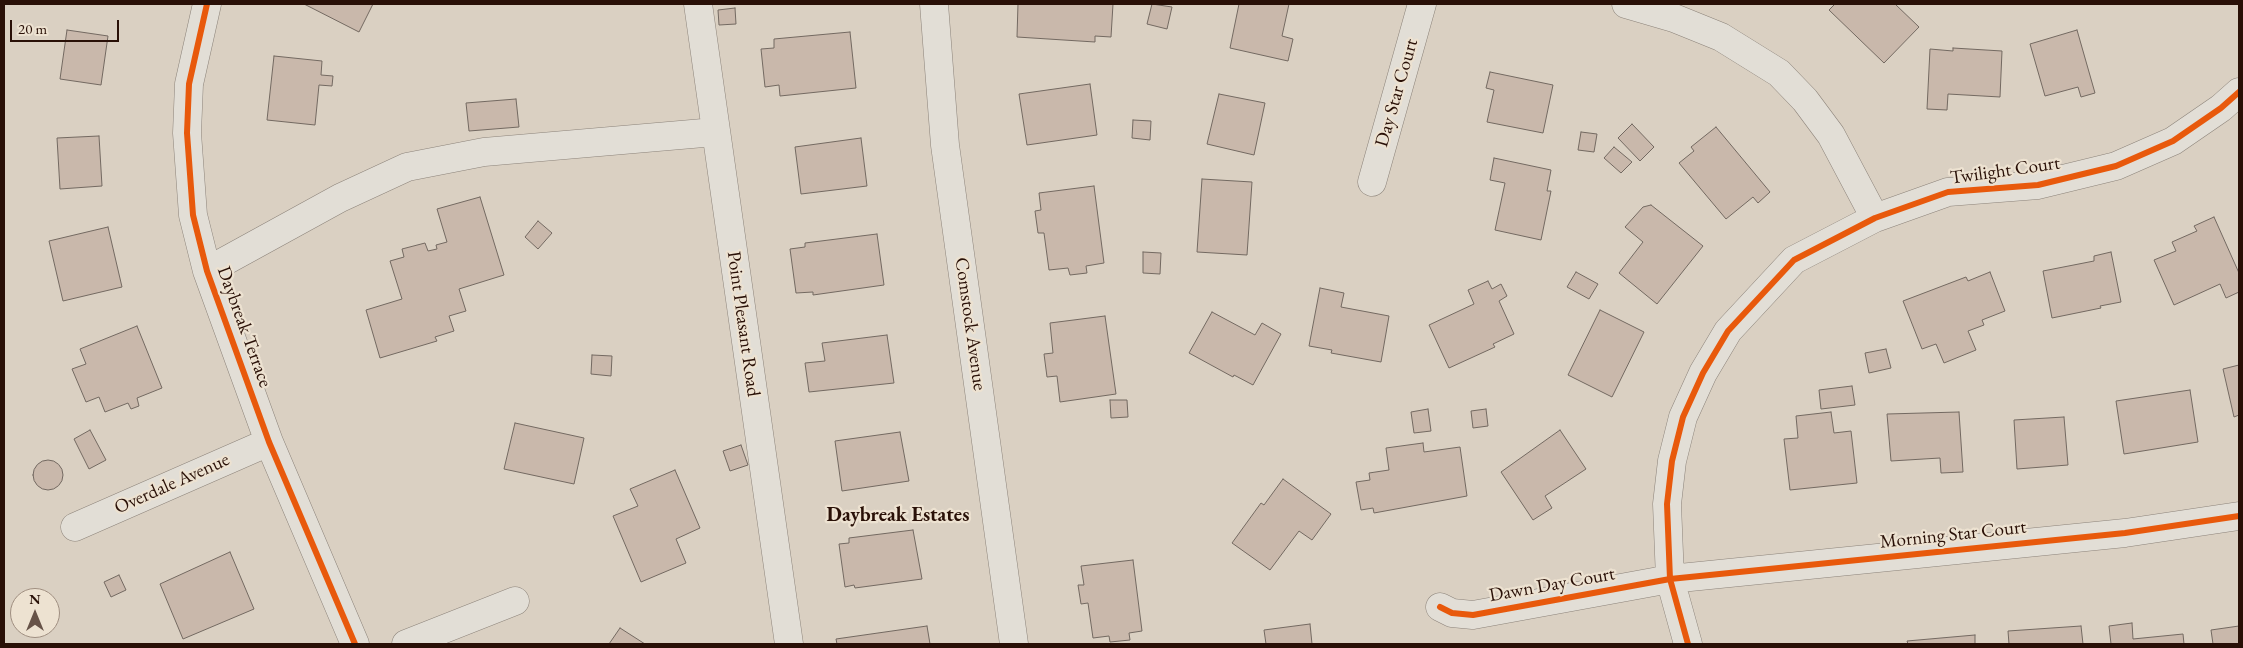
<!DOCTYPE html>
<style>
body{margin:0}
#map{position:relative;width:2243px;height:648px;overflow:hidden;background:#dad0c2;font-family:"EB Garamond",serif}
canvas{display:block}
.frame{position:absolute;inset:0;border:5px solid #291007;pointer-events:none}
.north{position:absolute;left:10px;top:588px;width:50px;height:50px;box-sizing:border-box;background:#ede2d1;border:1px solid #9f8e80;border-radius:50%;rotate:0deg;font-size:14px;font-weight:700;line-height:20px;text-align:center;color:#291007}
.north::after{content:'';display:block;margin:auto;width:18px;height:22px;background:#675348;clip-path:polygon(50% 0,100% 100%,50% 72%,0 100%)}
.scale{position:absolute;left:10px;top:20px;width:109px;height:22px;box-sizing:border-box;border:2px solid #291007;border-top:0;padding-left:6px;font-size:15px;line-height:18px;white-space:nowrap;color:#291007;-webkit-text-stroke:4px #ede2d1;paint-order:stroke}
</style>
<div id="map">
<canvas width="2243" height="648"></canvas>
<div class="frame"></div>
<div class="north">N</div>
<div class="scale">20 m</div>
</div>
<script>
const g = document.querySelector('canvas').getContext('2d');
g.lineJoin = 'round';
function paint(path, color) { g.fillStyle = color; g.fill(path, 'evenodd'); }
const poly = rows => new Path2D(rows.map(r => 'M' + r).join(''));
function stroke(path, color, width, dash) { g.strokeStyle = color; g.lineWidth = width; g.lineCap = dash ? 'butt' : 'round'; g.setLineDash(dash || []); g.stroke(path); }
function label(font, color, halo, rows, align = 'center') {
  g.font = font + ' "EB Garamond",serif'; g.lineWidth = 4.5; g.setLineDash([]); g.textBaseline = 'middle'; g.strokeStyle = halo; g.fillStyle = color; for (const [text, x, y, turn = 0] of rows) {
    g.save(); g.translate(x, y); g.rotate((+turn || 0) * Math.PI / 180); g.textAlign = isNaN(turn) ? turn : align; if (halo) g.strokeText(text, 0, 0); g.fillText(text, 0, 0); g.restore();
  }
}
const building = poly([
 [304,4,373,4,359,32,304,4],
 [1018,4,1113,4,1111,37,1095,36,1095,42,1017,37,1018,4],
 [1152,4,1172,7,1167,29,1147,24,1152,4],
 [1239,4,1289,4,1282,36,1293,39,1288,61,1230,48,1239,4],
 [1835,4,1895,4,1919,27,1884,63,1829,10,1835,4],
 [735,8,736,24,719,25,718,10,735,8],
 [67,30,108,36,101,85,60,79,67,30],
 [2077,30,2095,93,2081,97,2078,87,2045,96,2030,44,2077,30],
 [850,32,856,88,780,96,779,85,765,87,761,49,774,48,774,39,850,32],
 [1953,48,2002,51,2000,97,1948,94,1947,110,1927,109,1930,49,1953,51,1953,48],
 [274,56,322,61,321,75,333,76,332,86,319,85,315,125,267,120,274,56],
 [1490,72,1553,85,1543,133,1487,122,1494,90,1486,88,1490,72],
 [1090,84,1097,135,1027,145,1019,94,1090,84],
 [1219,94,1265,103,1254,155,1207,144,1219,94],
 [516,99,519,127,469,131,466,103,516,99],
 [1133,120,1151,121,1150,140,1132,138,1133,120],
 [1632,124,1654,147,1640,161,1618,138,1632,124],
 [1716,127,1770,192,1758,203,1753,197,1726,219,1679,163,1694,151,1691,147,1716,127],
 [1581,132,1597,134,1594,152,1578,150,1581,132],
 [99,136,102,186,60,189,57,138,99,136],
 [861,138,867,186,801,194,795,147,861,138],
 [1614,147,1632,162,1621,173,1604,158,1614,147],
 [1494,158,1551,170,1547,191,1551,191,1541,240,1495,230,1505,183,1490,180,1494,158],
 [1202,179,1252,182,1247,255,1197,252,1202,179],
 [1094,186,1104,263,1086,266,1087,273,1070,275,1068,268,1049,270,1044,233,1038,233,1035,211,1041,210,1039,193,1094,186],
 [480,197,504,275,459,289,466,311,449,316,454,331,435,337,437,341,380,358,366,310,402,299,390,261,404,257,402,249,425,243,428,251,437,249,436,245,447,242,437,209,480,197],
 [1651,205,1703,246,1657,304,1619,273,1643,242,1625,227,1643,207,1651,205],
 [2214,217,2239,273,2239,292,2226,298,2220,284,2174,305,2154,260,2176,251,2172,242,2197,231,2194,226,2214,217],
 [538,221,552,233,538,249,525,237,538,221],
 [108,227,122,287,63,301,49,241,108,227],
 [877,234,884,285,813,295,813,292,796,293,790,249,805,247,805,243,877,234],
 [1143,252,1161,253,1160,274,1143,273,1143,252],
 [2111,252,2121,302,2100,306,2101,308,2052,318,2043,271,2094,261,2094,256,2111,252],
 [1576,272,1598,284,1589,299,1567,287,1576,272],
 [1990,272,2005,311,1982,320,1984,325,1968,331,1976,350,1944,363,1936,344,1922,349,1903,301,1966,277,1968,281,1990,272],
 [1488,281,1492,289,1501,284,1507,296,1499,301,1514,334,1493,344,1495,347,1449,368,1429,325,1474,304,1468,290,1488,281],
 [1320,288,1344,293,1341,307,1389,316,1381,362,1331,353,1332,350,1309,346,1320,288],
 [1600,310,1644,332,1612,397,1568,375,1600,310],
 [1212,312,1255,335,1262,323,1281,334,1253,385,1234,375,1233,377,1189,353,1212,312],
 [1105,316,1116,394,1060,402,1057,376,1047,377,1044,354,1053,353,1050,323,1105,316],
 [137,326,162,388,137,398,139,406,131,409,128,403,105,412,99,397,86,402,72,369,86,364,80,349,137,326],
 [887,335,894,383,809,392,805,363,825,361,822,343,887,335],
 [1886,349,1891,368,1869,373,1865,353,1886,349],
 [592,355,612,356,611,376,591,374,592,355],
 [2239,365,2239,415,2234,417,2223,369,2239,365],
 [1852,386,1855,405,1821,409,1819,390,1852,386],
 [2190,390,2198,442,2124,454,2116,401,2190,390],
 [1110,400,1127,400,1128,417,1111,418,1110,400],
 [1428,409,1431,431,1414,433,1411,412,1428,409],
 [1486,409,1488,426,1473,428,1471,411,1486,409],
 [1831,412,1834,433,1851,431,1857,483,1790,490,1784,439,1798,438,1796,416,1831,412],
 [1959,412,1963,472,1941,473,1940,458,1891,461,1887,414,1959,412],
 [2064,417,2068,465,2017,469,2014,420,2064,417],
 [515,423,584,438,574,484,504,469,515,423],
 [90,430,106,460,89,469,74,439,90,430],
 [1560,430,1586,469,1545,496,1552,508,1533,520,1501,472,1560,430],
 [900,432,909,481,842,491,835,441,900,432],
 [1423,443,1424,452,1460,447,1467,496,1374,513,1373,508,1361,510,1356,482,1370,480,1369,473,1389,470,1386,448,1423,443],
 [741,445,748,465,730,471,723,451,741,445],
 '33 475a15 15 0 1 1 30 0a15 15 0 1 1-30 0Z',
 [675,470,700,528,676,539,686,563,641,582,613,516,638,506,630,489,675,470],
 [1283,479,1331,514,1312,540,1299,531,1270,570,1232,543,1261,503,1264,505,1283,479],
 [913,530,922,579,855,588,854,585,845,587,839,544,849,543,849,538,913,530],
 [230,552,254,609,183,639,160,584,230,552],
 [1133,560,1142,631,1129,633,1130,640,1110,642,1109,636,1093,638,1088,603,1081,604,1078,585,1084,585,1081,566,1133,560],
 [119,575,126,590,111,597,104,582,119,575],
 [2132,623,2133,639,2183,634,2184,644,2111,644,2109,626,2132,623],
 [1310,624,1312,644,1266,644,1264,630,1310,624],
 [927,626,930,644,837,644,836,639,927,626],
 [2081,626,2083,644,2009,644,2008,631,2081,626],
 [2239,626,2239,644,2213,644,2211,630,2239,626],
 [620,628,645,644,609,644,620,628],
 [1975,635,1975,644,1908,644,1907,641,1975,635]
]);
paint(building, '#c9b8ab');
stroke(building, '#736961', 1);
const minor = poly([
 [207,4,189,84,187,133,193,215,207,271,269,442,355,644],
 [698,4,789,644],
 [934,4,945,145,1014,644],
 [1626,4,1674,18,1721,37,1779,73,1805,100,1831,135,1875,218],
 [1372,182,1422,4],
 [207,271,340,198,407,167,484,152,715,132],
 [75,527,269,442],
 [1440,607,1452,613,1473,615,1670,579,2125,533,2239,516],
 [406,644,515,601],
 [1688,644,1670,579,1667,504,1672,461,1683,417,1703,373,1728,331,1794,260,1875,218,1948,192,2038,185,2116,166,2173,141,2221,108,2239,92]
]);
stroke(minor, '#8c837a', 29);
stroke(minor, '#e2ded6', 28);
stroke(poly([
 [207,4,189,84,187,133,193,215,207,271,269,442,355,644],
 [1440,607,1452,613,1473,615,1670,579,2125,533,2239,516],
 [1688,644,1670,579,1667,504,1672,461,1683,417,1703,373,1728,331,1794,260,1875,218,1948,192,2038,185,2116,166,2173,141,2221,108,2239,92]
]), '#e8590c', 6);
label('19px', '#291007', '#ede2d1', [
 ["Day Star Court",1397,93,-74],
 ["Twilight Court",2005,171,-8],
 ["Point Pleasant Road",743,324,82],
 ["Comstock Avenue",970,324,82],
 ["Daybreak Terrace",244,327,70],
 ["Overdale Avenue",172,484,-24],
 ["Morning Star Court",1953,535,-6],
 ["Dawn Day Court",1552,585,-10]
]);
label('bold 20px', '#291007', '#ede2d1', [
 ["Daybreak Estates",898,516]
]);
</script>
